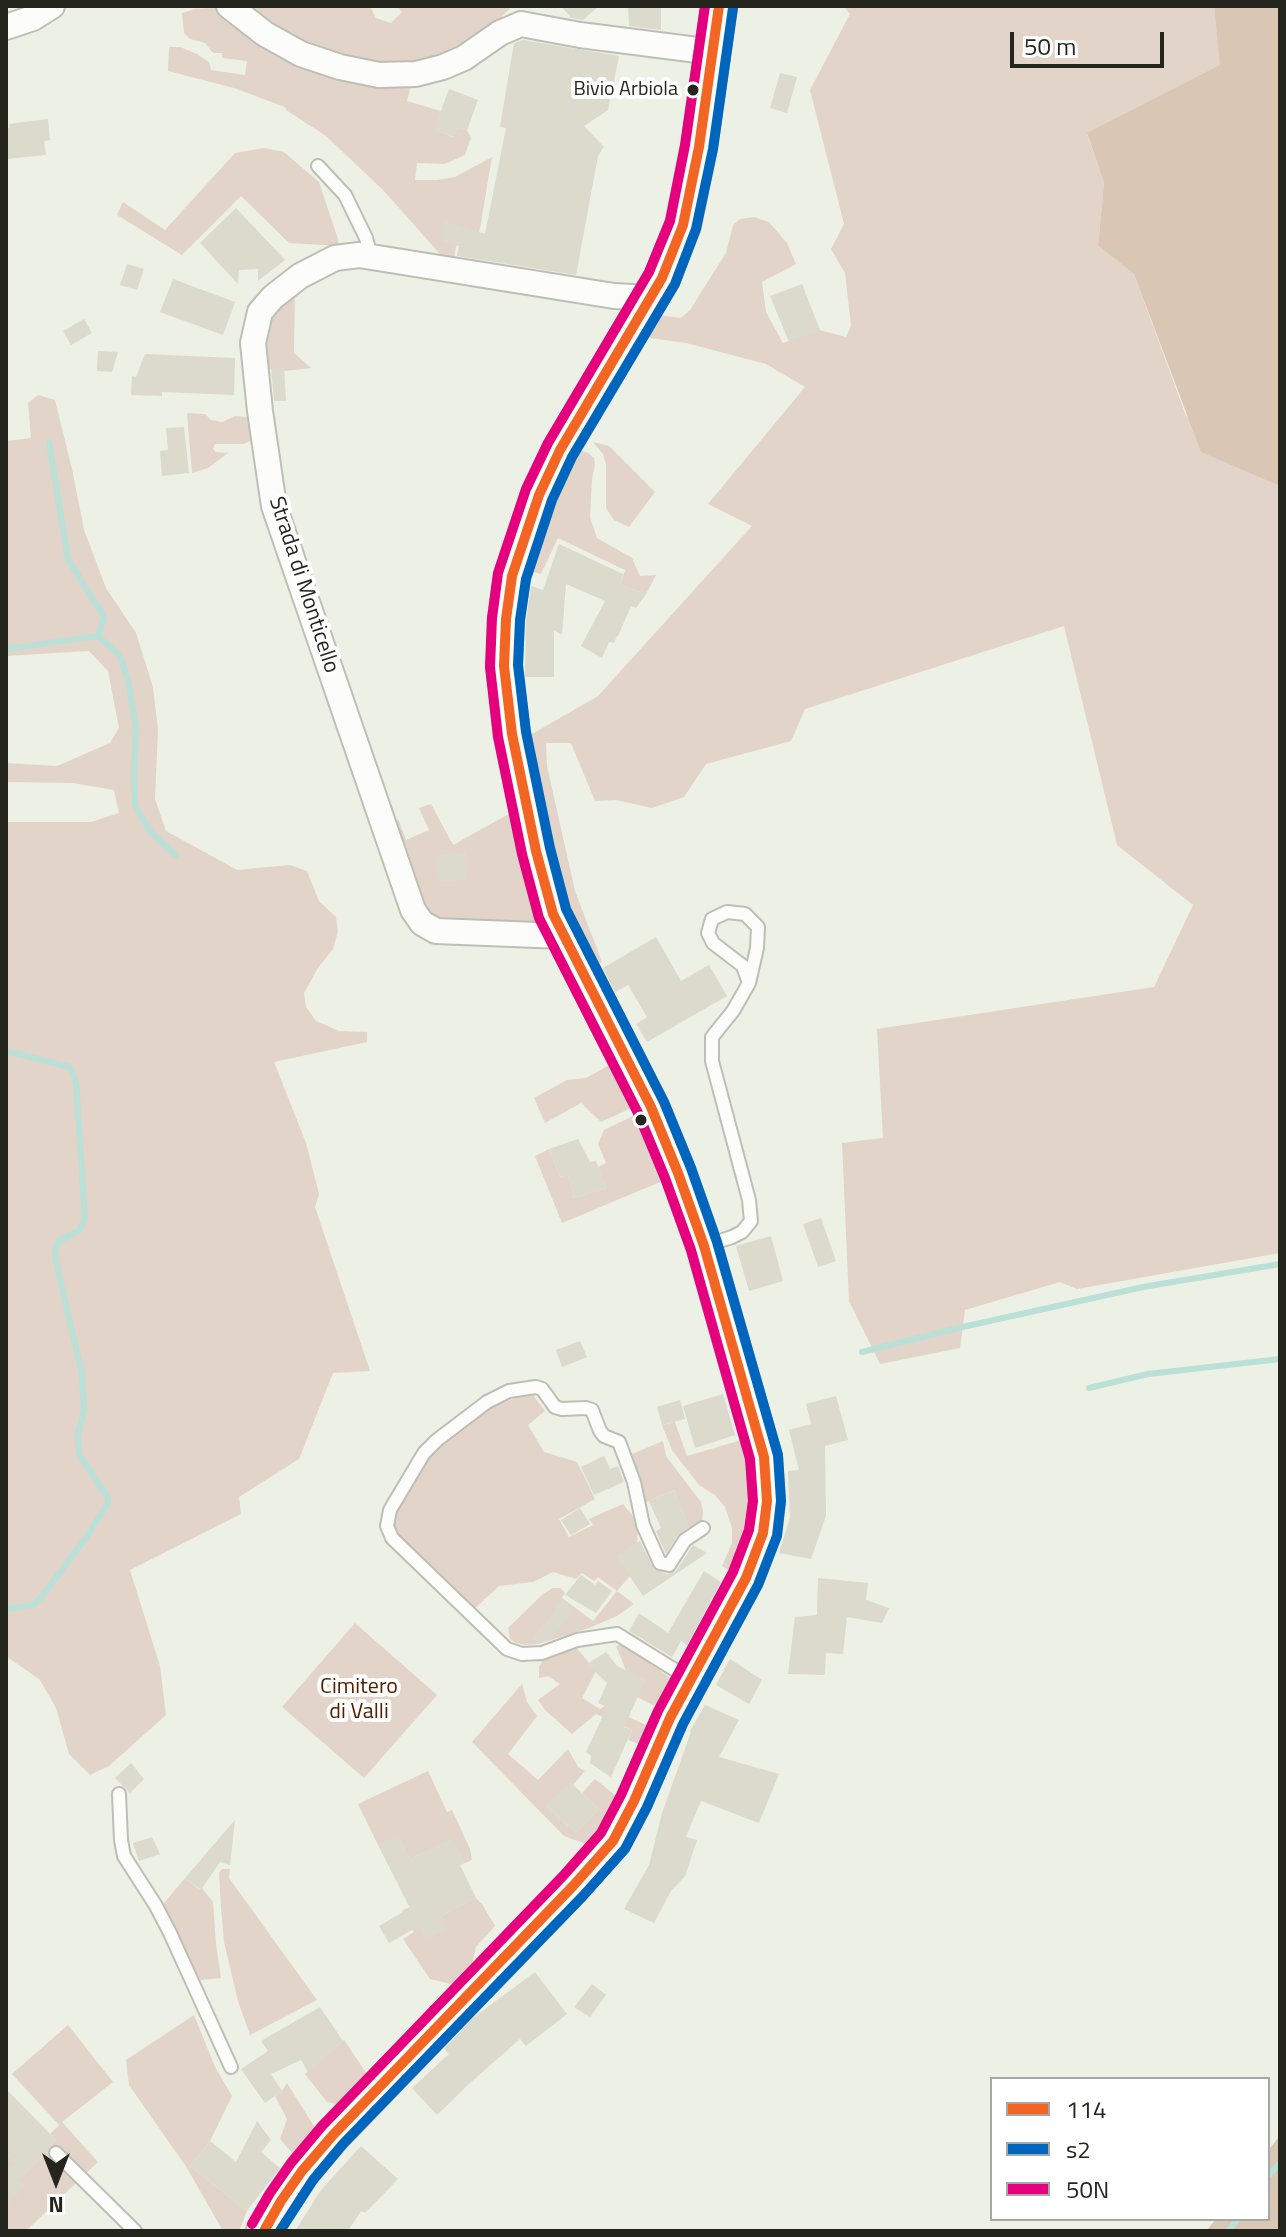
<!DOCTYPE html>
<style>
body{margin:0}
#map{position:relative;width:1286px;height:2237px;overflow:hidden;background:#edf0e5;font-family:"Titillium Web",sans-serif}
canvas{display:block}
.frame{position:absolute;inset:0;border:8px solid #24261e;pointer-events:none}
.legend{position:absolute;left:990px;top:2077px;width:280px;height:144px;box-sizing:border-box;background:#fff;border:2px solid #a7a8a5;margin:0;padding:10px 14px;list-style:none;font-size:24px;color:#24261e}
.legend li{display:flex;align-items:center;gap:16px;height:40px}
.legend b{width:40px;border:2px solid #a7a8a5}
.north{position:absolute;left:16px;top:2141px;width:80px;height:80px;-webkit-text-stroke:6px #fff;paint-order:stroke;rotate:180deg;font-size:22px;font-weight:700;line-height:32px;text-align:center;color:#24261e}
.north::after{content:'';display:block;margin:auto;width:28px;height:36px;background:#24261e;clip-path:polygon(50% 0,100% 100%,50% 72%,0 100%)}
.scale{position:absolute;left:1010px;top:32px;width:154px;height:36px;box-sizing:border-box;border:4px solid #24261e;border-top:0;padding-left:10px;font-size:24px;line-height:28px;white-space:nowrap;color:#24261e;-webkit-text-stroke:6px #fff;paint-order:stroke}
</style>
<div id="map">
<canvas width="1286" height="2237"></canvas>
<div class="frame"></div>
<ul class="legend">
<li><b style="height:10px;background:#f26522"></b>114</li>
<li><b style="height:10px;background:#0065bd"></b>s2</li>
<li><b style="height:10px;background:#e5007d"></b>50N</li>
</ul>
<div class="north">N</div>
<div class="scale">50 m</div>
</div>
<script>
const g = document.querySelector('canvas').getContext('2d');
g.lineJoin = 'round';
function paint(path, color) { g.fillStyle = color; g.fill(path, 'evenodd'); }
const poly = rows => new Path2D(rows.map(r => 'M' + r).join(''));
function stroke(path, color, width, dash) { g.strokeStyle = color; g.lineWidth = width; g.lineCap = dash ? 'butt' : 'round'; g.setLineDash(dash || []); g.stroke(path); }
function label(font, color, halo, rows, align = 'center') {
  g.font = font + ' "Titillium Web",sans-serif'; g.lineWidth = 8; g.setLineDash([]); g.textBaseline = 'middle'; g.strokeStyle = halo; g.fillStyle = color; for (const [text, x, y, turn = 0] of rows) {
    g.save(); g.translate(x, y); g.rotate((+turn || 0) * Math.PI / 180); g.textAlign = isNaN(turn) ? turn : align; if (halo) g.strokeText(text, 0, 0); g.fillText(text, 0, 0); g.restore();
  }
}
paint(poly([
 [244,6,370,6,376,18,391,23,402,12,396,6,511,7,496,23,454,53,407,63,356,60,317,50,283,33],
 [843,6,1214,6,1221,65,1087,134,1104,183,1098,246,1134,274,1186,416,1254,473,1280,486,1280,1253,1077,1289,1060,1282,965,1310,960,1348,880,1364,849,1301,842,1143,883,1138,877,1029,1154,987,1193,905,1117,845,1064,626,805,709,791,741,706,764,684,797,652,808,616,800,595,801,571,743,546,743,547,766,575,891,602,962,592,967,564,895,527,737,598,696,752,526,708,504,805,387,766,364,686,343,643,337,659,315,681,318,690,310,726,253,733,225,740,219,754,217,769,222,787,243,796,264,762,282,766,312,783,343,820,330,846,337,851,326,845,273,831,249,844,224,810,90,850,14],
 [215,8,269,49,306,68,343,80,411,85,407,101,441,111,435,130,453,137,458,127,467,130,471,138,465,155,445,164,417,163,415,180,437,180,455,177,492,157,479,234,459,231,454,258,440,254,383,190,326,136,286,110,285,107,234,88,168,71,169,47,180,47,197,54,209,62,211,70,245,75,247,61,222,58,222,53,213,53,205,43,190,39,184,33,182,13,195,9],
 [264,148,284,152,319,182,338,239,339,246,289,243,241,196,182,255,117,215,123,202,165,230,235,153],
 [295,291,294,353,311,368,284,371,283,368,265,369,260,343,268,314],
 [38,395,55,400,72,469,84,530,106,588,136,633,153,687,158,730,155,799,166,831,237,870,290,865,307,871,319,901,336,917,338,931,333,949,318,968,304,993,306,1007,316,1021,339,1031,367,1032,367,1042,274,1062,306,1143,319,1194,315,1207,370,1371,333,1373,299,1459,239,1497,241,1514,130,1570,160,1666,166,1715,109,1766,90,1775,69,1754,56,1708,40,1680,6,1656,6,822,91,822,119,813,114,790,73,783,6,782,6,763,57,766,110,743,119,728,108,671,89,651,6,656,6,441,31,438,28,403],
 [187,413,205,414,211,420,222,422,235,416,247,417,252,420,255,439,243,444,215,444,213,449,216,452,228,453,208,468,192,473],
 [593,442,609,446,655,492,629,527,614,520,606,508,606,465,603,454],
 [580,450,588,453,594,458,595,464,592,479,590,517,597,538,632,558,640,576,656,575,646,594,620,585,625,570,558,538,541,574,530,571,549,526,549,512,573,454],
 [431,804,453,845,516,810,546,931,462,920,449,919,449,923,426,921,387,817,394,817,399,821,406,840,429,830,419,808],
 [615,1062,633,1108,631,1110,629,1109,601,1122,581,1103,545,1123,534,1098,567,1080,586,1078],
 [633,1116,640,1118,665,1180,562,1223,535,1156,549,1149,560,1177,568,1174,574,1198,607,1188,598,1167,606,1163,598,1144,604,1130],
 [523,1395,533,1395,545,1411,528,1425,544,1452,577,1462,595,1499,559,1519,569,1537,593,1525,589,1519,623,1504,632,1515,638,1526,637,1543,630,1576,617,1591,634,1604,617,1616,589,1628,538,1644,526,1645,516,1643,510,1639,508,1628,543,1594,553,1588,560,1588,565,1593,562,1598,593,1621,617,1591,598,1577,594,1581,582,1573,576,1579,553,1572,533,1582,499,1586,472,1611,397,1534,392,1523,393,1516,428,1456,439,1444,484,1411],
 [675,1422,687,1456,745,1439,748,1457,752,1511,735,1574,722,1566,732,1543,732,1528,725,1507,715,1495,699,1485,672,1450,662,1425],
 [663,1441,666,1456,701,1502,703,1512,702,1522,690,1530,674,1490,644,1503,632,1454],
 [355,1623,437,1695,364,1778,282,1707],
 [619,1645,624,1645,669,1677,671,1682,662,1704,653,1705,637,1697,616,1646],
 [576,1647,589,1663,588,1665,596,1671,582,1698,600,1709,605,1706,650,1727,642,1745,628,1740,632,1730,596,1714,572,1734,546,1711,538,1700,560,1684,548,1676,539,1678,539,1667,543,1660],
 [522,1684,527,1702,537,1716,508,1754,538,1780,568,1749,578,1767,585,1771,573,1785,570,1783,546,1806,576,1833,599,1809,582,1793,595,1779,615,1795,617,1801,591,1846,564,1836,472,1742],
 [428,1771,447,1812,452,1810,470,1849,472,1860,465,1863,452,1839,410,1859,398,1836,378,1845,358,1804],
 [222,1869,230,1869,229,1878,317,2000,250,2035,238,2001,224,1942,221,1907,219,1873],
 [185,1878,200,1890,202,1888,213,1902,216,1944,221,1978,200,1980,161,1907],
 [476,1898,482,1904,495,1926,476,1947,471,1968,455,1985,430,1979,403,1939,414,1932,402,1911,409,1907,426,1939,447,1929,441,1916],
 [194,2015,215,2067,232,2096,210,2141,190,2166,247,2211,239,2231,223,2231,187,2168,129,2085,126,2060],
 [68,2025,113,2082,62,2122,98,2162,26,2231,6,2231,6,2154,26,2173,56,2140,50,2134,59,2125,12,2074],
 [344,2040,369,2077,341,2105,327,2102,305,2074],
 [287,2083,315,2128,315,2134,294,2155,280,2139,287,2119,275,2096,282,2091]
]), '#e2d4c8');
paint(poly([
 [1214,6,1280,6,1280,486,1201,452,1134,274,1098,246,1104,183,1087,133,1220,65],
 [1280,2135,1280,2231,1206,2231,1216,2219,1268,2219,1268,2151]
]), '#dac6b5');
stroke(poly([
 [49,442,68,559,104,617,98,636],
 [6,649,98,636,120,656,128,680,136,729,134,770,135,806,150,831,176,856],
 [6,1051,70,1067,76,1082,85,1218,80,1230,59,1241,56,1246,55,1257,82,1374,84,1411,78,1433,79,1454,108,1498,108,1503,85,1539,41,1598,33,1605,6,1609],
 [862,1352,967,1326,1143,1287,1280,1264],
 [1089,1388,1148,1374,1280,1359],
 [1268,2176,1280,2163],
 [1228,2231,1238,2219]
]), '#bae0d8', 6);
paint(poly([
 [561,6,599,6,583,20,571,18],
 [628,6,661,7,661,30,629,26],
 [523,40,619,56,608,110,584,126,604,147,598,156,576,275,457,256,459,246,439,240,445,221,485,234,506,128,500,127,514,43],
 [780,73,797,77,787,113,770,108],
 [449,89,478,100,467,130,458,127,454,137,434,130],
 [48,119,50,140,44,141,46,155,6,159,6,128,10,128,9,124],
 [236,208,285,260,258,281,258,269,239,270,238,284,200,243],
 [127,264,144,269,137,290,120,285],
 [173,279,235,302,223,335,160,312],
 [802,284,820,330,789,342,770,296],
 [84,319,92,333,71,345,63,331],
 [98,351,118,352,112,372,97,371],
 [145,354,235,358,234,395,162,392,162,396,131,395,132,376,136,377],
 [284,367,286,401,274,401,271,368],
 [184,427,189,473,162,476,160,451,168,450,166,428],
 [559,544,623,574,620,585,646,594,636,608,631,606,618,636,617,636,614,643,609,642,602,658,581,646,605,601,566,584,562,635,554,630,554,677,525,677,526,621,531,586,543,590],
 [466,852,468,880,440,882,437,855],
 [656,937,681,981,709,965,727,996,647,1042,636,1024,647,1017,628,985,615,992,603,968],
 [578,1139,590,1162,596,1161,607,1188,574,1198,568,1174,560,1177,549,1149],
 [821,1218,836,1261,818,1267,803,1224],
 [771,1236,783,1281,749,1291,736,1246],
 [580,1341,587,1357,562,1367,556,1350],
 [723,1394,735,1435,695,1448,683,1406],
 [836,1396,848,1440,825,1446,826,1516,811,1559,779,1553,790,1517,788,1471,799,1470,789,1430,811,1424,806,1404],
 [680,1400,685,1419,662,1425,657,1407],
 [604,1456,610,1469,618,1466,624,1482,594,1495,581,1467],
 [674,1490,689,1527,678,1535,666,1554,656,1531,661,1528,649,1501],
 [580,1508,590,1524,571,1535,561,1520],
 [640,1541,654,1569,667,1574,676,1571,693,1545,707,1553,643,1596,616,1556],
 [704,1571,721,1582,687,1645,681,1641,672,1657,629,1631,639,1613,668,1633],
 [581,1575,595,1585,598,1581,612,1591,596,1613,565,1595],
 [818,1578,868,1583,866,1600,889,1608,882,1623,847,1617,843,1654,826,1653,825,1675,788,1674,795,1617,817,1615],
 [563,1599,573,1611,550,1640,538,1644,532,1639],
 [606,1652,617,1666,646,1679,624,1727,632,1730,611,1777,590,1763,591,1756,586,1752,607,1707,598,1703,607,1683,587,1664],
 [730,1659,762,1680,749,1704,716,1685],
 [705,1705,739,1720,719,1757,779,1774,759,1823,701,1801,686,1837,697,1840,685,1876,671,1891,654,1923,624,1909,649,1865,662,1813,691,1732,690,1731],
 [131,1763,144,1779,130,1793,115,1778],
 [570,1782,599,1809,576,1833,546,1806],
 [235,1820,230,1865,220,1862,201,1890,185,1878],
 [398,1835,410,1859,453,1838,465,1863,460,1865,476,1898,441,1916,448,1929,425,1940,419,1926,389,1943,379,1926,410,1908,378,1845],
 [152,1837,160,1854,139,1861,133,1843],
 [535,1972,567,2014,526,2046,520,2039,470,2083,437,2115,412,2088,449,2054,444,2049,473,2018],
 [592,1984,606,1995,590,2017,574,2007],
 [320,2007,343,2041,308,2072,301,2060,271,2074,282,2091,265,2103,241,2069,268,2051,261,2041],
 [6,2089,56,2140,19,2181,25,2186,6,2206,6,2168,8,2170,15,2163,6,2154],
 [257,2121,271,2140,261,2152,280,2168,247,2211,190,2166,210,2141,236,2162],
 [361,2146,398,2179,365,2213,361,2211,348,2231,295,2231,321,2190]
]), '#dcd9cd');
const lane = poly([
 [318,166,345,195,366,238,371,257],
 [704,1246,732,1237,742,1232,751,1221,749,1200,712,1061,712,1037,733,1011,749,983,757,948,758,927,745,914,727,912,712,919,708,933,713,943,743,966,749,983],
 [688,1678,617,1634,577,1640,542,1653,522,1654,507,1649,392,1538,387,1526,390,1510,424,1453,437,1440,487,1402,509,1391,536,1387,542,1389,555,1407,562,1409,586,1408,592,1410,600,1431,604,1436,619,1442,634,1482,643,1525,660,1563,669,1565,685,1540,703,1528],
 [119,1794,121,1840,124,1856,156,1906,170,1933,231,2067],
 [56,2153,135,2231]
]);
const street = poly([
 [229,6,265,34,301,54,340,67,379,75,416,74,443,67,464,58,500,33,521,24,580,35,713,52],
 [6,27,33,18,52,6],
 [562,936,436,931,422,923,413,910,274,506,260,411,253,343,260,312,273,297,300,276,335,258,359,255,614,296,651,298]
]);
const secondary = poly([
 [264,2231,281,2201,302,2171,333,2135,573,1886,613,1841,634,1801,670,1718,746,1578,763,1533,767,1501,764,1457,704,1246,678,1173,651,1107,553,914,536,851,512,734,504,666,506,619,512,576,539,495,560,450,662,278,683,225,699,147,719,6]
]);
stroke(lane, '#bdbfb6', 16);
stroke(street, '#bdbfb6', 28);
stroke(secondary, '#bdbfb6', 38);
stroke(lane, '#fcfdfb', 12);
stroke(street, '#fcfdfb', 24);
stroke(secondary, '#fcfdfb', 34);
stroke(poly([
 [264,2231,281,2201,302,2171,333,2135,573,1886,613,1841,634,1801,670,1718,746,1578,763,1533,767,1501,764,1457,704,1246,678,1173,651,1107,553,914,536,851,512,734,504,666,506,619,512,576,539,495,560,450,662,278,683,225,699,147,719,6]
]), '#f26522', 10);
stroke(poly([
 [280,2231,313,2180,343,2144,583,1896,625,1849,647,1807,683,1724,758,1585,777,1536,781,1501,778,1455,717,1242,691,1168,664,1102,566,909,550,848,526,732,518,665,520,620,526,579,552,500,572,457,675,284,696,229,713,149,733,8]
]), '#0065bd', 10);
stroke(poly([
 [252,2224,270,2193,291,2163,322,2126,563,1876,601,1833,621,1795,658,1711,733,1572,749,1530,753,1501,750,1459,691,1250,665,1178,638,1113,539,918,522,854,498,737,490,667,492,618,498,573,526,489,548,443,649,272,670,221,685,145,705,6]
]), '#e5007d', 10);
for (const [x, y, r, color] of [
 [693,90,7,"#24261e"],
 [641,1120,7,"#24261e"]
]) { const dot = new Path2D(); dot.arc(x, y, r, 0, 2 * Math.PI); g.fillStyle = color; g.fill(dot); stroke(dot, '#fff', 3); }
label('20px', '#24261e', '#fff', [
 ["Bivio Arbiola",678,90]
], 'right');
label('22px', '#24261e', '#fff', [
 ["Strada di Monticello",303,585,72]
]);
label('22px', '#512000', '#fff', [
 ["Cimitero",359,1688],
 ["di Valli",359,1713]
]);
</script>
